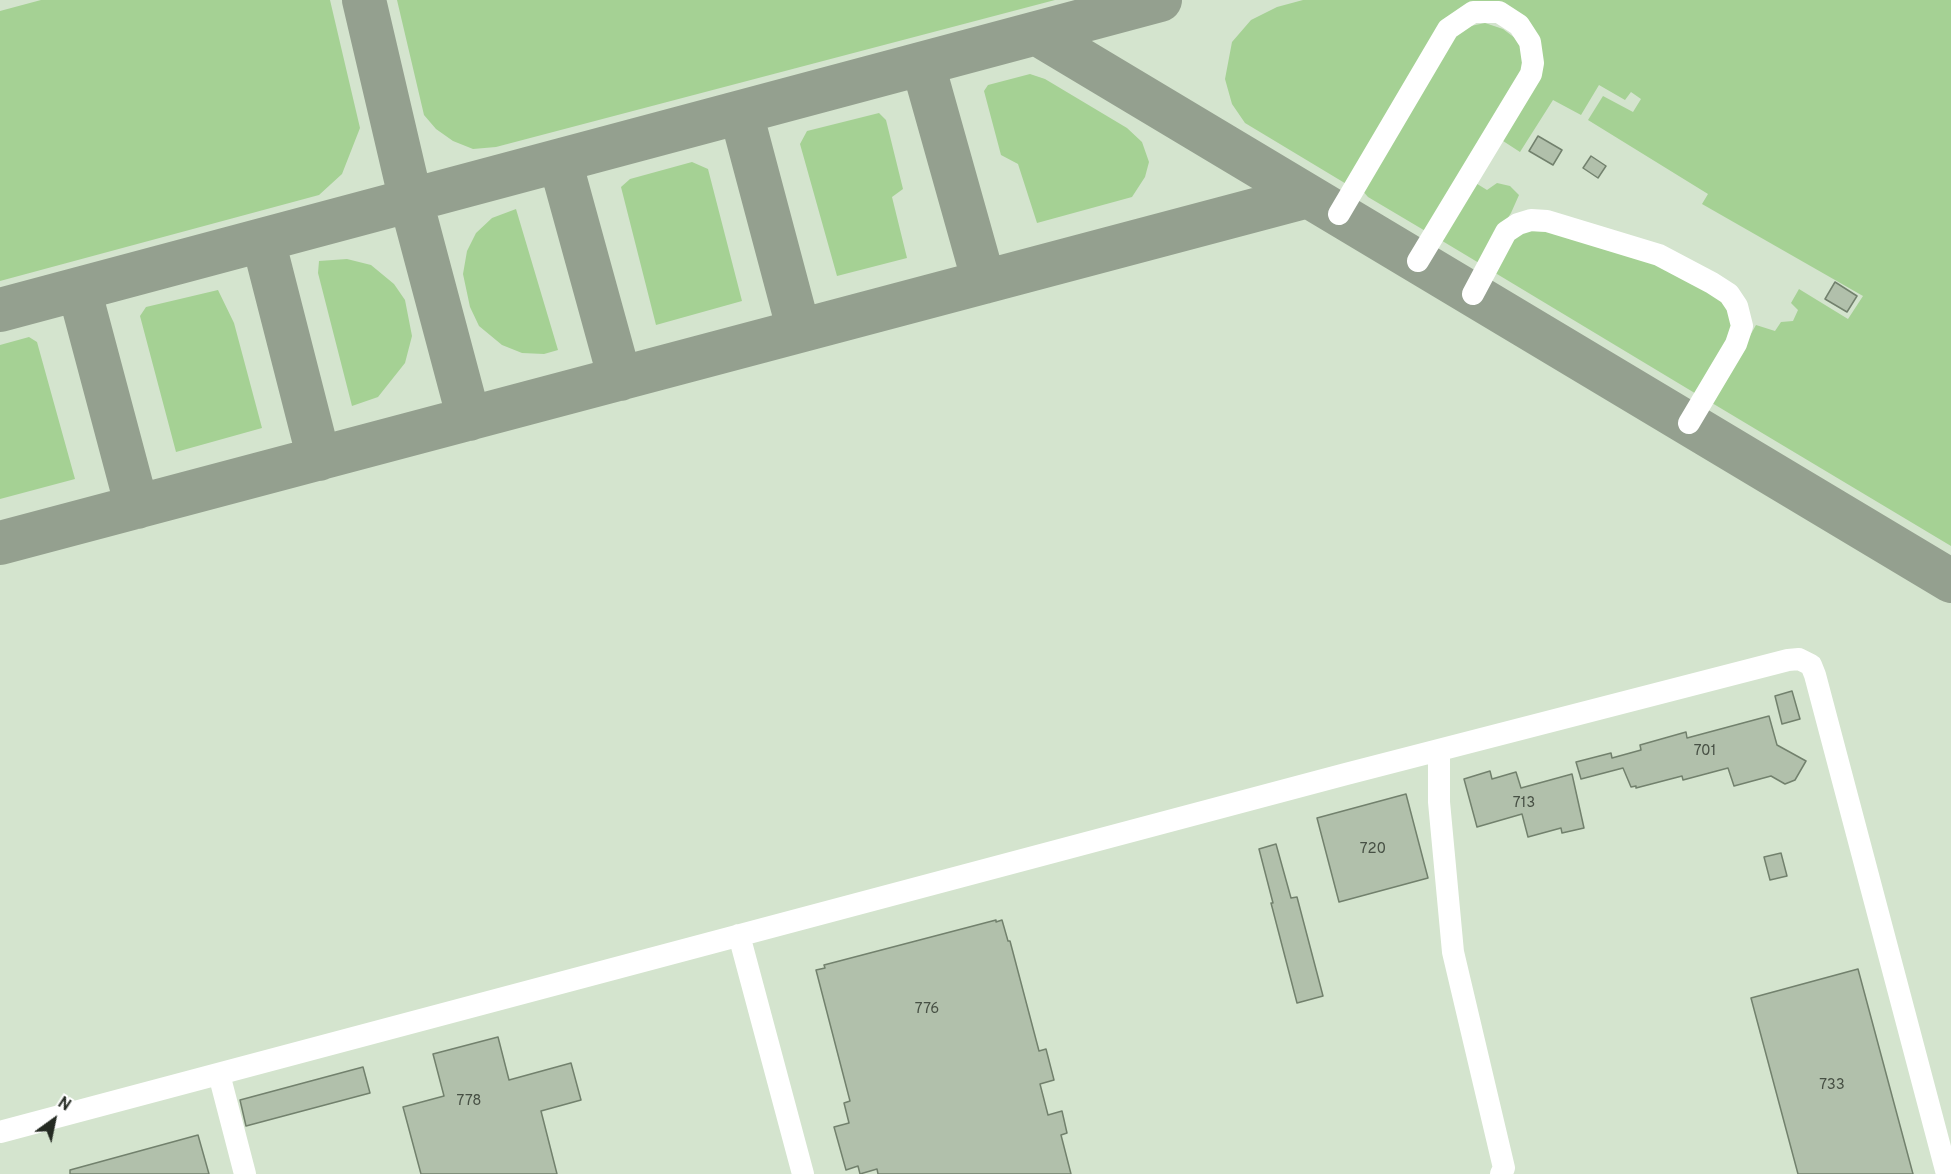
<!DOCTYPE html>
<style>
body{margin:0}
#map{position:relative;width:1951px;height:1174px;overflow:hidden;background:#d4e4ce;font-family:Overpass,sans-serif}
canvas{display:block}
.north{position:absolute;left:24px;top:1090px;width:60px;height:60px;-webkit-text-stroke:4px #fff;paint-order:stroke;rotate:33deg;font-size:16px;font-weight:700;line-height:24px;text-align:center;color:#242a22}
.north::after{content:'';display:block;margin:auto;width:21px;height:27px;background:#242a22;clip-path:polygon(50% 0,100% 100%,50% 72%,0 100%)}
</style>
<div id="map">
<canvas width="1951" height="1174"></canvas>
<div class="north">N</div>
</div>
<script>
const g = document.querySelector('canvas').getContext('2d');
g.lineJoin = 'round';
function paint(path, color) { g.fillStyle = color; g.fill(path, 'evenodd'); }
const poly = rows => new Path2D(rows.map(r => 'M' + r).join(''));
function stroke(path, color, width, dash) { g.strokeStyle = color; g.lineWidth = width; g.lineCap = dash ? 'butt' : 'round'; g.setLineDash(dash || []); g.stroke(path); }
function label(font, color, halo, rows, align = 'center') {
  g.font = font + ' Overpass,sans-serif'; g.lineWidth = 4.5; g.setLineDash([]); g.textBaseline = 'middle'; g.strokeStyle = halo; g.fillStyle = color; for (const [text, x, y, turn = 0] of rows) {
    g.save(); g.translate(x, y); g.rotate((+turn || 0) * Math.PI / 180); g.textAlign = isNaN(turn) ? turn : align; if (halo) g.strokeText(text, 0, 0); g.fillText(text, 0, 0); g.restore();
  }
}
paint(poly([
 [41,0,330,0,360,128,342,174,319,195,0,281,0,11],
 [397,0,1055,0,496,147,473,149,453,141,436,129,424,115],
 [1303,0,1951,0,1951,546,1712,403,1756,325,1775,331,1781,322,1793,321,1798,310,1791,303,1799,289,1848,319,1863,296,1702,204,1708,194,1588,120,1603,96,1633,112,1641,99,1631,92,1625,100,1599,85,1581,115,1553,100,1520,152,1500,139,1536,81,1529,29,1464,12,1348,185,1245,123,1232,104,1225,79,1232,42,1251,20,1277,7],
 [1485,23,1503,29,1519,41,1525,73,1427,232,1368,197,1361,189,1456,33,1466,27],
 [1030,74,1045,79,1127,128,1142,142,1149,162,1145,177,1132,197,1037,223,1018,164,1001,155,984,91,988,85],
 [879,113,886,120,903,189,892,197,907,258,837,276,800,144,807,131],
 [692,162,708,169,742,301,656,325,621,187,630,179],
 [1474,182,1487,190,1497,183,1510,186,1519,195,1511,213,1479,263,1439,239],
 [516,209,558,350,544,354,522,353,502,345,479,326,470,307,463,274,467,251,476,233,492,218],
 [1529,231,1550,232,1657,263,1715,295,1725,306,1733,321,1733,339,1698,395,1492,271,1514,236],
 [347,259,371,265,394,284,405,300,412,336,405,363,378,397,352,406,318,273,319,261],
 [218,290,234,323,262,428,176,452,140,316,146,307],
 [29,337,37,342,75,479,0,499,0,345]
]), '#a5d194');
stroke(poly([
 [364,0,411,201,469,419],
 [1036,33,1951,581],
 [923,65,984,282],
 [741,113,799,331],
 [560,161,620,379],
 [263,240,319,459],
 [79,289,137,507],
 [0,310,1160,0],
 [0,543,1308,196]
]), '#94a08f', 44);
const building = poly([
 [1538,136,1562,150,1553,165,1529,151,1538,136],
 [1591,156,1606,166,1598,178,1583,168,1591,156],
 [1835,282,1857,296,1847,312,1825,299,1835,282],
 [1792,691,1800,719,1782,724,1775,696,1792,691],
 [1769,716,1777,745,1806,761,1795,780,1785,784,1771,776,1734,786,1728,768,1683,780,1682,776,1636,788,1636,786,1631,787,1623,768,1581,779,1576,762,1611,753,1612,758,1641,750,1640,745,1686,732,1687,738,1769,716],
 [1490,771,1492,779,1516,772,1521,788,1572,774,1584,828,1562,833,1561,828,1528,837,1522,814,1477,827,1464,779,1490,771],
 [1406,794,1428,878,1339,902,1317,818,1406,794],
 [1276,844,1291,898,1297,897,1323,996,1297,1003,1271,903,1273,903,1259,849,1276,844],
 [1781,853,1787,876,1770,880,1764,857,1781,853],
 [996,920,996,922,1002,920,1008,941,1010,941,1039,1051,1046,1049,1054,1080,1040,1084,1048,1115,1062,1111,1067,1133,1061,1135,1071,1174,878,1174,877,1169,860,1174,858,1166,846,1170,834,1127,849,1123,844,1103,850,1101,816,970,825,968,824,965,996,920],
 [1858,969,1913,1174,1798,1174,1751,998,1858,969],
 [498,1037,509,1080,571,1063,581,1100,541,1111,557,1174,421,1174,403,1107,444,1096,433,1054,498,1037],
 [363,1067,370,1093,246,1126,240,1100,363,1067],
 [198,1135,209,1174,70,1174,70,1170,198,1135]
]);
paint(building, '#b1c0ab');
stroke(building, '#72816d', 1.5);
stroke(poly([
 [1339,214,1448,29,1473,12,1499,12,1519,25,1530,42,1533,63,1531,74,1418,261],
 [1473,294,1506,232,1518,224,1531,220,1547,221,1659,255,1712,283,1729,294,1737,306,1742,326,1736,344,1689,423],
 [1439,750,1439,802,1453,952,1504,1168,1501,1174],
 [739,935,803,1174],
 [219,1074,245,1174],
 [0,1132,1346,774,1788,660,1799,659,1811,665,1815,675,1947,1174]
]), '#fff', 22);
label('15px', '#475044', null, [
 ["701",1705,752],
 ["713",1524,804],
 ["720",1373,850],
 ["776",927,1010],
 ["733",1832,1086],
 ["778",469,1102]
]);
</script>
